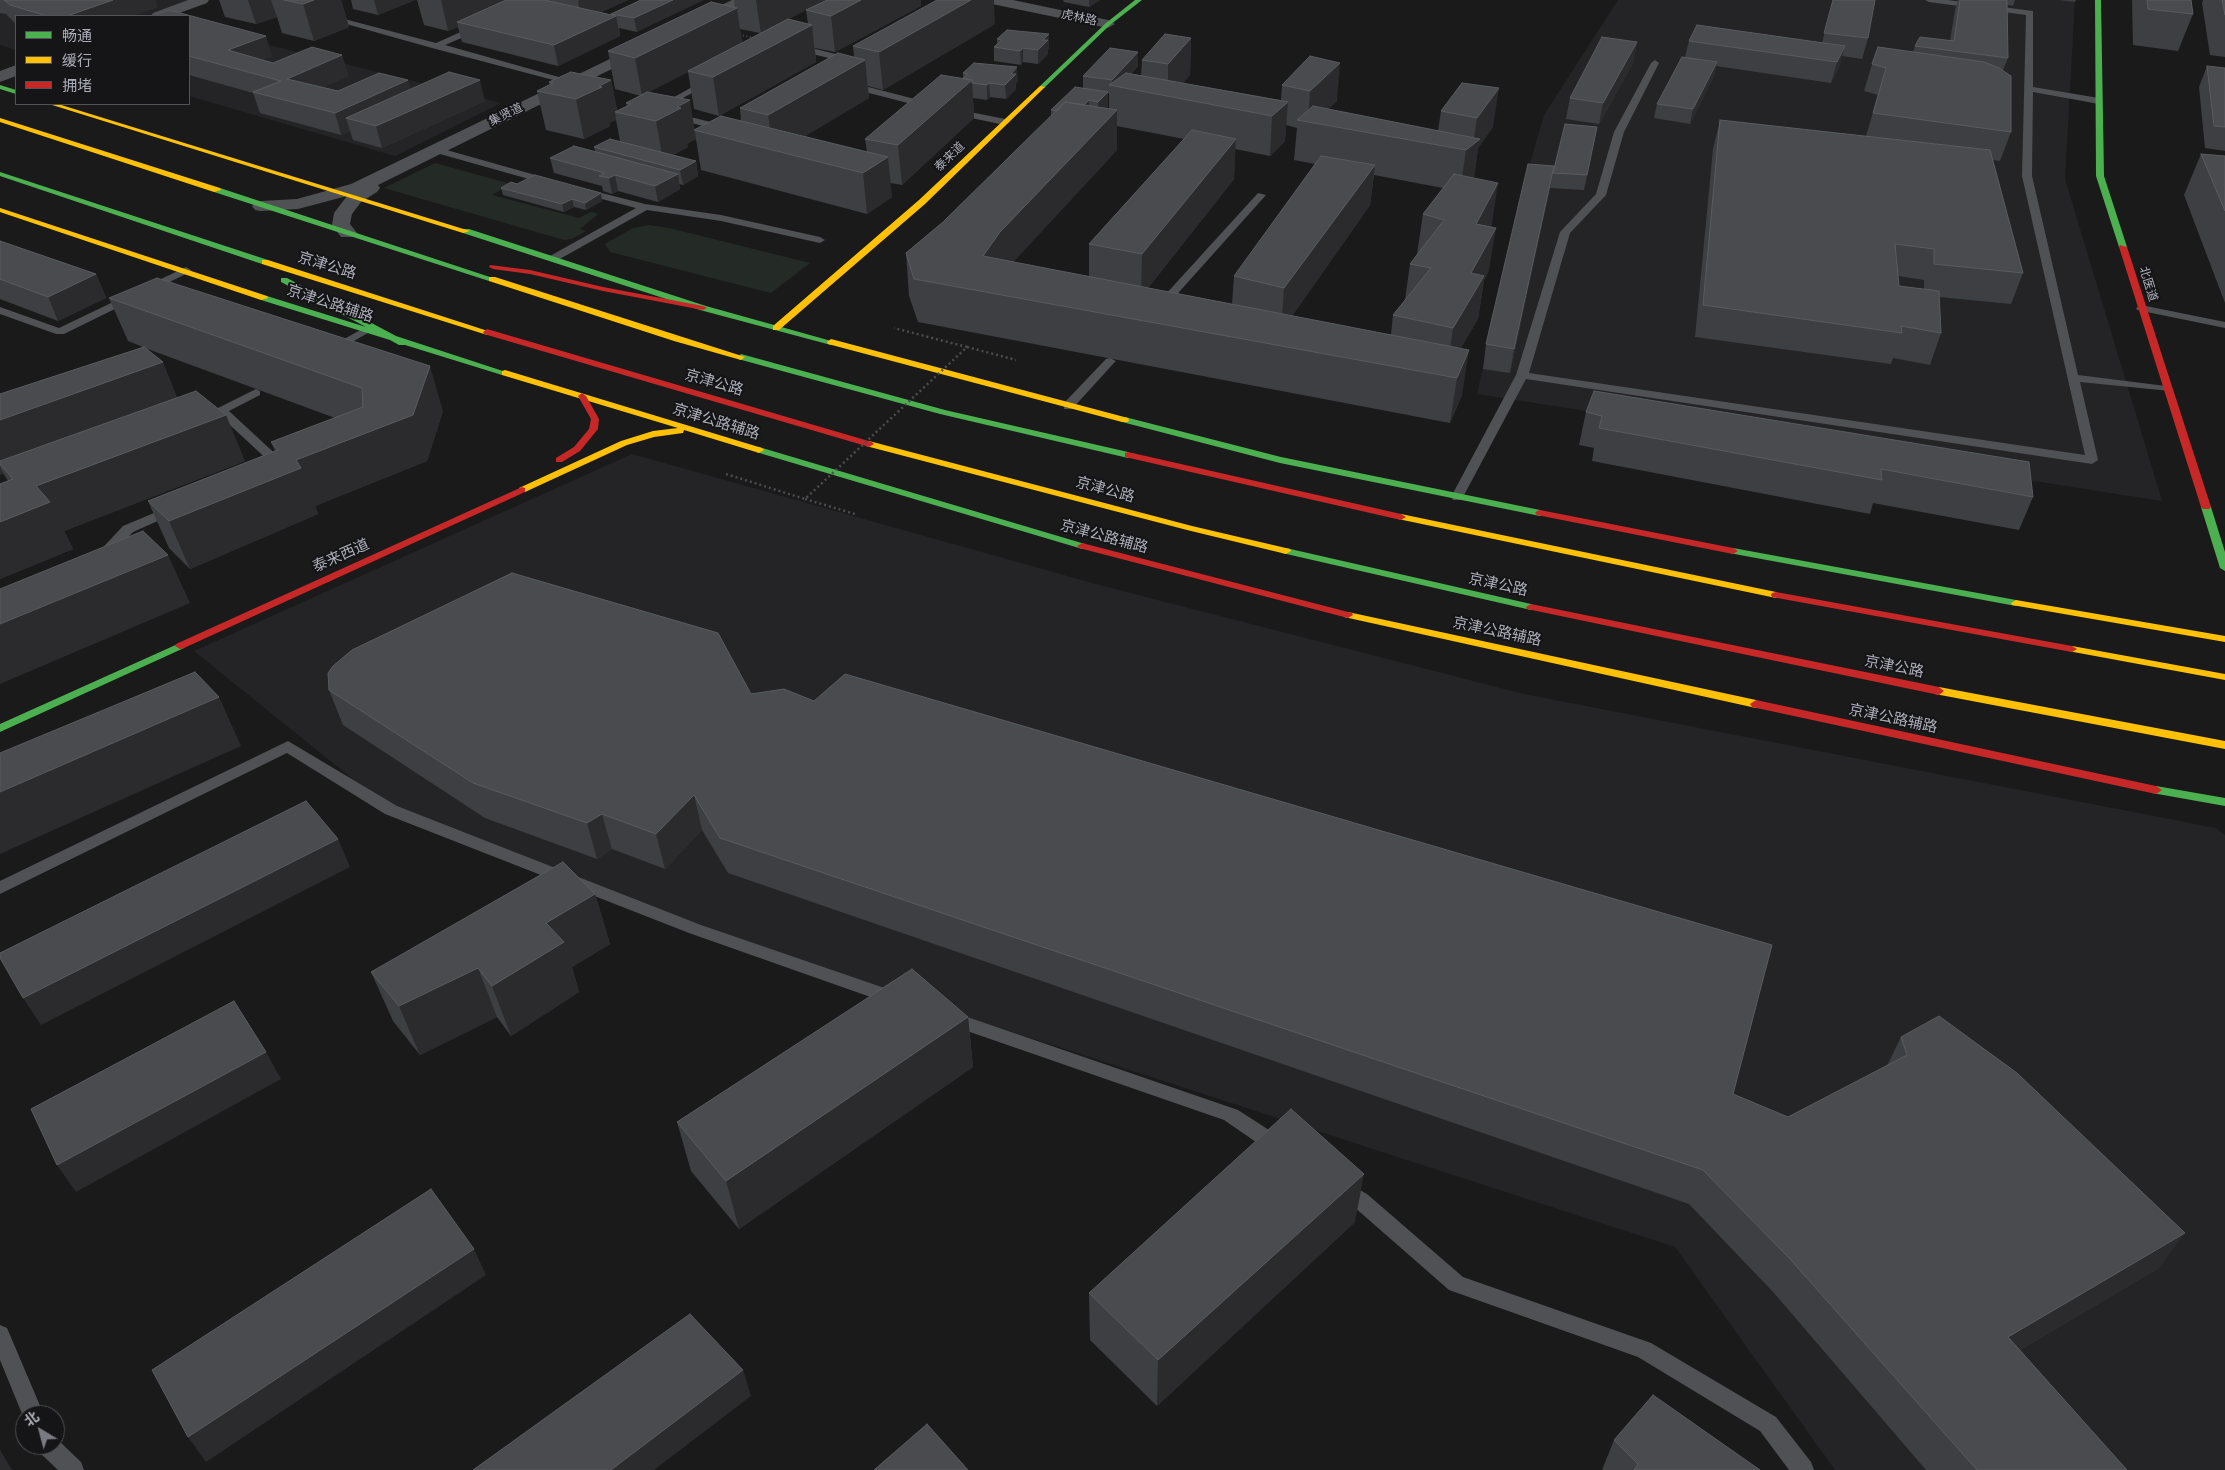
<!DOCTYPE html>
<meta charset="utf-8">
<style>
body{margin:0}
#map{position:relative;width:2225px;height:1470px;overflow:hidden;background:#1a1a1b;font-family:Arial,"Noto Sans SC",sans-serif}
canvas{display:block}
.legend{position:absolute;left:15px;top:15px;width:175px;height:90px;box-sizing:border-box;background:#151416;border:1px solid #525258;margin:0;padding:6px 9px;list-style:none;font-size:15px;color:#adafba}
.legend li{display:flex;align-items:center;gap:10px;height:25px}
.legend b{width:25px;border:1px solid #525258}
.north{position:absolute;left:15px;top:1405px;width:50px;height:50px;box-sizing:border-box;background:#151416;border:1px solid #525258;border-radius:50%;rotate:323deg;font-size:14px;font-weight:700;line-height:20px;text-align:center;color:#adafba}
.north::after{content:'';display:block;margin:auto;width:18px;height:22px;background:#7a7b82;clip-path:polygon(50% 0,100% 100%,50% 72%,0 100%)}
</style>
<div id="map">
<canvas width="2225" height="1470"></canvas>
<ul class="legend">
<li><b style="height:6px;background:#4caf50"></b>畅通</li>
<li><b style="height:6px;background:#ffc107"></b>缓行</li>
<li><b style="height:6px;background:#c62828"></b>拥堵</li>
</ul>
<div class="north">北</div>
</div>
<script>
const g = document.querySelector('canvas').getContext('2d');
g.lineJoin = 'round';
function paint(path, color) { g.fillStyle = color; g.fill(path, 'evenodd'); }
const poly = rows => new Path2D(rows.map(r => 'M' + r).join(''));
function stroke(path, color, width, dash) { g.strokeStyle = color; g.lineWidth = width; g.lineCap = dash ? 'butt' : 'round'; g.setLineDash(dash || []); g.stroke(path); }
function label(font, color, halo, rows, align = 'center') {
  g.font = font + ' Arial,"Noto Sans SC",sans-serif'; g.lineWidth = 4; g.setLineDash([]); g.textBaseline = 'middle'; g.strokeStyle = halo; g.fillStyle = color; for (const [text, x, y, turn = 0] of rows) {
    g.save(); g.translate(x, y); g.rotate((+turn || 0) * Math.PI / 180); g.textAlign = isNaN(turn) ? turn : align; if (halo) g.strokeText(text, 0, 0); g.fillText(text, 0, 0); g.restore();
  }
}
paint(poly([
 [0,0,202,0,158,16,16,16,16,50,0,45],
 [1618,0,1971,0,2013,6,2014,0,2075,0,2065,179,2162,501,1477,394,1524,184,1544,115],
 [189,25,501,103,395,156,189,96],
 [632,454,1103,586,1524,694,2216,828,2225,835,2225,1470,1835,1470,1675,1247,695,929,391,810,194,651]
]), '#242426');
paint(poly([
 [435,163,511,184,492,195,579,218,591,212,598,214,580,229,586,231,572,239,564,240,384,188],
 [649,225,669,228,810,263,771,293,610,252,605,244,633,228]
]), '#242b26');
stroke(poly([
 [736,34,755,38]
]), '#4c4c4f', 2, [1, 2.5]);
stroke(poly([
 [967,347,1016,360],
 [805,499,855,514]
]), '#4c4c4f', 2.5, [2, 3]);
paint(poly([
 [1925,0,1947,0,2033,11,2033,87,2099,98,2103,101,2099,104,2033,92,2032,176,2078,375,2166,386,2170,387,2170,391,2080,382,2098,460,2092,464,1526,379,1463,497,1461,500,1453,500,1451,497,1516,375,1560,232,1596,194,1614,132,1651,63,1655,60,1659,63,1624,132,1606,195,1570,233,1529,373,2085,455,2022,176,2026,15,1929,2,1925,0],
 [325,14,436,43,474,26,480,26,480,30,445,45,580,83,576,86,432,48,325,18,325,14],
 [795,44,856,59,857,61,853,64,792,49,791,47,795,44],
 [705,80,712,82,663,109,656,107,705,80],
 [849,82,934,104,935,106,931,109,846,87,846,83,849,82],
 [955,109,1005,119,1010,122,1005,125,952,114,951,112,955,109],
 [674,113,727,126,729,128,724,131,671,118,671,114,674,113],
 [436,147,553,180,555,182,550,185,433,152,431,150,436,147],
 [582,188,645,204,721,215,820,237,825,240,820,243,721,221,647,210,558,260,550,260,550,256,636,208,579,193,577,191,582,188],
 [1258,193,1266,195,1163,310,1155,310,1155,306,1258,193],
 [186,267,191,270,190,272,64,334,56,334,0,314,0,307,59,328,186,267],
 [2141,305,2225,322,2225,328,2137,310,2136,308,2141,305],
 [364,328,370,331,368,333,336,351,328,351,326,349,364,328],
 [1110,358,1116,361,1114,363,1072,409,1064,409,1064,403,1106,359,1110,358],
 [256,389,260,391,260,395,229,411,283,461,285,464,279,469,271,469,269,466,271,463,219,415,214,417,208,413,256,389],
 [173,505,179,509,178,512,133,532,105,561,95,561,93,558,123,526,173,505],
 [288,741,397,806,701,925,902,994,905,999,902,1004,896,1006,689,933,385,814,287,753,0,894,0,881,288,741],
 [950,1011,1238,1110,1286,1141,1288,1147,1286,1153,1279,1155,1272,1153,1224,1120,944,1023,941,1018,944,1013,950,1011],
 [1342,1180,1367,1194,1463,1277,1651,1343,1776,1417,1811,1462,1814,1470,1789,1470,1760,1431,1638,1357,1449,1290,1353,1206,1335,1194,1332,1188,1335,1182,1342,1180],
 [0,1325,7,1328,44,1415,25,1415,25,1421,0,1360,0,1325],
 [55,1437,81,1462,84,1470,58,1470,40,1453,37,1445,55,1445,55,1437]
]), '#505154');
paint(poly([
 [188,0,209,0,207,3,171,16,151,16,153,13,188,0],
 [732,0,751,0,703,25,693,25,691,22,693,19,732,0],
 [985,0,1013,0,1108,20,1115,24,1108,28,992,4,985,0],
 [643,43,651,48,648,51,378,185,380,188,377,192,361,202,352,214,350,224,357,233,355,237,341,237,332,225,334,213,347,196,298,209,261,211,255,210,252,206,255,202,261,201,297,199,351,184,643,43],
 [16,65,16,76,0,82,0,71,16,65]
]), '#505154');
paint(poly([
 [1135,0,1142,0,1110,25,1044,88,1040,88,1040,86,1106,23,1135,0],
 [2095,0,2101,0,2104,176,2127,247,2123,249,2119,247,2096,176,2095,0],
 [0,85,16,90,16,94,0,89,0,85],
 [0,172,268,260,269,262,262,264,0,176,0,172],
 [214,188,220,188,496,279,489,281,214,192,214,188],
 [463,229,469,229,706,306,835,342,831,345,700,310,463,233,463,229],
 [281,278,287,278,396,336,509,373,508,375,502,375,405,345,399,345,390,340,261,300,261,296,267,296,366,327,281,282,281,278],
 [741,354,945,410,1128,452,1133,455,1128,458,940,414,738,359,737,357,741,354],
 [1125,417,1281,457,1540,510,1545,513,1540,516,1280,463,1122,422,1121,420,1125,417],
 [759,447,1085,544,1087,546,1082,549,1079,548,756,452,756,448,759,447],
 [2206,504,2211,507,2225,552,2225,571,2220,568,2201,507,2206,504],
 [1286,548,1531,604,1536,607,1531,610,1282,553,1281,551,1286,548],
 [1733,548,2016,600,2021,603,2016,606,1729,553,1728,551,1733,548],
 [180,643,185,646,184,648,0,732,0,724,180,643],
 [2156,786,2225,798,2225,806,2152,793,2150,790,2152,787,2156,786]
]), '#4caf50');
paint(poly([
 [1040,86,1045,87,925,204,779,330,773,330,773,326,919,200,1040,86],
 [49,104,58,104,470,231,463,233,49,104],
 [0,118,220,188,221,190,214,192,0,122,0,118],
 [0,208,267,296,268,298,261,300,0,212,0,208],
 [262,260,268,260,491,332,487,335,484,334,262,264,262,260],
 [489,277,495,277,745,357,741,360,674,341,489,281,489,277],
 [831,339,1128,418,1129,420,1128,422,1122,422,828,344,827,342,831,339],
 [505,370,762,448,764,450,759,453,756,452,684,430,683,433,654,437,627,445,525,492,519,492,519,488,621,441,653,431,678,428,502,375,502,371,505,370],
 [869,441,1192,526,1290,549,1291,551,1286,554,1187,530,866,446,866,442,869,441],
 [1401,514,1776,592,1781,595,1776,598,1398,519,1396,517,1401,514],
 [2016,600,2225,636,2225,642,2012,605,2011,603,2016,600],
 [1348,612,1756,700,1762,704,1756,708,1344,617,1343,615,1344,613,1348,612],
 [2072,646,2225,674,2225,680,2068,651,2067,649,2068,647,2072,646],
 [1939,687,2225,741,2225,749,1935,694,1934,691,1935,688,1939,687]
]), '#ffc107');
paint(poly([
 [2120,245,2127,247,2211,507,2209,509,2203,509,2201,507,2119,247,2120,245],
 [490,265,530,270,603,287,703,306,707,308,703,310,603,291,530,274,493,269,489,267,490,265],
 [487,329,872,442,874,444,869,447,866,446,484,334,483,332,487,329],
 [582,393,586,396,599,419,598,429,580,451,562,462,556,462,556,458,574,447,589,429,591,419,578,396,582,393],
 [1128,452,1401,514,1406,517,1401,520,1125,457,1125,453,1128,452],
 [522,487,525,488,525,492,184,648,180,649,175,646,176,644,522,487],
 [1540,510,1733,548,1738,551,1733,554,1537,515,1535,513,1537,511,1540,510],
 [1082,543,1352,613,1353,615,1348,618,1079,548,1077,546,1082,543],
 [1776,592,2072,646,2077,649,2072,652,1772,597,1771,595,1772,593,1776,592],
 [1531,604,1939,687,1944,691,1939,695,1527,609,1526,607,1531,604],
 [1756,700,2156,786,2162,790,2156,794,1752,707,1750,704,1756,700]
]), '#c62828');
stroke(poly([
 [726,474,805,499,967,347,894,328]
]), '#4c4c4f', 2.5, [2, 3]);
paint(poly([
 [0,0,155,0,157,7,131,16,16,16,16,24,6,14,0,13],
 [219,0,341,0,349,27,314,41,282,33,277,17,256,24,225,17],
 [351,0,415,0,378,15,353,9],
 [417,0,628,0,601,12,611,15,611,14,641,0,637,32,619,28,620,36,558,66,462,42,458,27,448,31,424,25],
 [734,0,825,0,788,19,808,24,806,10,827,0,921,0,921,6,835,52,815,48,816,62,719,116,694,109,688,72,648,92,695,130,741,121,740,108,854,57,853,46,995,24,883,90,868,86,869,98,804,136,867,152,865,139,963,78,963,73,1018,81,1016,83,1016,89,1006,99,990,97,987,100,973,98,974,118,902,185,890,183,892,197,867,214,701,170,696,139,687,144,688,147,673,155,696,161,698,176,683,185,679,184,680,189,658,202,618,191,612,194,603,191,602,186,554,173,550,158,595,151,594,147,620,141,616,120,609,123,610,126,584,139,546,130,537,91,550,85,549,82,611,80,617,111,627,106,626,103,641,96,615,89,608,51,735,8],
 [740,29,760,33,742,43],
 [1063,0,1100,0,1089,7,1064,2],
 [1833,0,1868,38,1862,59,1842,56,1839,67,1831,83,1716,66,1714,76,1690,124,1654,118,1657,104,1685,57,1689,41,1822,43],
 [1958,0,2015,0,2013,6,2007,5,2008,58,2003,70,2011,132,2000,161,1993,160,2023,273,2011,304,1939,297,1941,333,1930,365,1893,358,1891,364,1695,337,1713,149,1720,120,1866,136,1878,95,1864,91,1872,64,1913,52,1915,46,1950,41,1955,10],
 [1898,276,1924,280,1924,289,1899,286],
 [2059,0,2076,0,2075,2],
 [2132,0,2191,0,2193,14,2178,51,2133,45],
 [2203,0,2225,0,2225,57,2210,55,2202,3],
 [189,16,272,56,262,60,273,63,349,76,323,87,338,91,411,89,485,101,382,148,353,140,350,131,341,135,260,113,253,93,189,75],
 [1191,38,1190,75,1183,83,1281,100,1282,85,1310,56,1337,101,1328,109,1438,131,1441,111,1462,83,1493,127,1478,148,1474,178,1492,224,1490,227,1489,270,1484,280,1478,319,1460,349,1462,395,1450,423,918,322,909,296,906,253,943,222,1051,116,1051,110,1083,88,1083,76,1138,52,1138,66,1131,74,1141,76,1142,60],
 [1108,93,1109,94,1109,109,1106,108,1108,106],
 [1286,125,1297,128,1294,160,1315,164,1234,276,1232,304,1148,288,1234,179,1235,149,1270,156,1285,141],
 [1117,126,1184,139,1089,244,1089,277,1013,262,1117,150],
 [1374,175,1443,188,1423,214,1417,254,1410,264,1405,300,1393,315,1391,335,1292,316,1370,205],
 [997,39,1049,48,1048,49,1048,54,1038,64,1023,62,1021,65,994,61,994,47,997,44],
 [1637,42,1633,63,1599,124,1566,119,1570,98],
 [2207,66,2225,68,2225,151,2205,148,2199,87],
 [1597,127,1584,190,1550,188,1510,373,1483,369,1486,344,1554,166],
 [2201,154,2225,156,2225,303,2184,195],
 [517,184,602,201,586,210,574,207,564,212,503,195,501,188],
 [0,241,96,274,106,298,58,321,0,299],
 [109,298,443,411,427,461,315,506,318,514,190,569,169,548,148,501,275,451,271,442,335,418,145,348,177,398,245,461,64,531,73,549,0,579,0,484,8,481,3,473,0,475,0,394,143,347,128,341],
 [1586,412,2033,497,2019,530,1873,503,1870,514,1592,461,1594,448,1579,445],
 [329,690,751,694,1788,1117,1887,1066,1901,1037,2159,1268,2020,1350,2127,1470,1926,1470,1774,1293,1689,1204,728,873,702,830,665,869,612,849,597,859,485,818,343,725],
 [595,894,610,944,572,967,579,992,511,1036,497,1017,420,1055,393,1021,371,972],
 [968,1017,973,1067,739,1229,691,1171,677,1122],
 [1355,1222,1157,1406,1090,1340,1089,1293],
 [1614,1440,1760,1470,1602,1470]
]), '#3e3f42');
paint(poly([
 [113,0,155,0,157,7,131,16,67,16],
 [248,0,271,0,277,17,256,24],
 [314,0,341,0,349,27,314,41,303,4],
 [374,0,415,0,378,15],
 [441,0,521,0,457,22,458,27,448,31],
 [580,0,628,0,582,21,578,1],
 [673,0,704,0,637,32,634,18],
 [756,0,825,0,761,34],
 [861,0,921,0,921,6,835,52,831,16],
 [971,0,994,0,995,24,883,90,879,52],
 [1089,0,1100,0,1089,7],
 [737,8,742,45,688,71,688,72,642,96,635,58],
 [616,16,620,36,558,66,554,45],
 [812,25,816,62,719,116,713,77],
 [1049,34,1049,48,1048,49,1048,54,1038,64,1038,50,1043,40],
 [266,36,272,56,238,70,228,50],
 [1191,38,1190,75,1171,97,1168,96,1168,64],
 [1637,42,1633,63,1599,124,1603,103],
 [1845,46,1839,67,1831,83,1837,62],
 [1023,48,1023,62,1021,65,1020,51],
 [1138,52,1138,66,1118,87,1112,86,1112,80],
 [342,55,349,76,294,100,287,79],
 [865,60,869,98,779,152,773,150,768,115],
 [1717,62,1714,76,1690,124,1693,109],
 [1340,63,1337,101,1314,123,1308,122,1310,91],
 [1017,67,1018,81,1016,83,1016,89,1006,99,1005,85,1011,74],
 [408,80,414,101,346,118,350,131,341,135,335,113],
 [480,80,485,101,382,148,376,126],
 [611,80,618,113,615,112,616,120,609,123,610,126,584,139,576,99,599,86],
 [972,80,974,118,902,185,898,145],
 [989,83,990,97,987,100,987,85],
 [1499,88,1493,127,1478,148,1474,179,1460,191,1466,150,1473,144,1477,118],
 [1108,92,1108,106,1098,116,1098,102],
 [690,100,696,139,687,144,688,147,663,160,656,121,677,107],
 [1089,100,1089,115,1075,114],
 [1288,102,1285,141,1270,156,1272,116],
 [1117,110,1117,150,1002,274,983,256,1000,232],
 [1236,139,1234,179,1141,297,1142,254],
 [888,157,892,197,867,214,863,173],
 [696,161,698,176,683,185,680,170],
 [1375,165,1370,205,1281,332,1284,288],
 [1554,166,1550,188,1510,373,1514,349],
 [678,174,680,189,658,202,655,186],
 [615,175,618,191,612,194,609,178],
 [1498,183,1492,224,1470,266,1476,224],
 [601,193,602,201,586,210,585,203],
 [572,199,574,207,564,212,562,204],
 [1496,228,1489,270,1484,280,1478,319,1447,372,1453,328,1471,273],
 [96,274,106,298,58,321,48,297],
 [1469,350,1462,395,1450,423,1457,378],
 [163,362,181,407,0,464,0,420],
 [430,366,443,411,427,461,315,506,318,514,190,569,169,521,296,460],
 [226,415,245,461,64,531,73,549,0,579,0,522,36,486],
 [0,466,3,473,0,475],
 [168,555,190,603,0,684,0,624],
 [219,697,241,746,0,854,0,792],
 [694,795,702,830,665,869,656,834],
 [602,814,612,849,597,859,587,823],
 [338,839,350,867,41,1025,23,998],
 [595,894,610,944,572,967,579,992,511,1036,492,986,546,923],
 [478,968,497,1017,420,1055,399,1006],
 [968,1017,973,1067,739,1229,726,1181],
 [266,1052,281,1079,76,1192,57,1165],
 [1364,1174,1355,1222,1157,1406,1158,1360],
 [2185,1233,2159,1268,1986,1370,2008,1337],
 [474,1249,486,1275,206,1462,188,1437],
 [743,1370,751,1396,654,1470,611,1470],
 [0,1450,12,1470,0,1470]
]), '#2b2b2d');
const building = poly([
 [4,0,113,0,67,16,47,16,10,5,4,0],
 [284,0,314,0,303,4,284,0],
 [506,0,544,0,616,16,554,45,457,22,506,0],
 [641,0,673,0,634,18,611,14,641,0],
 [827,0,861,0,831,16,806,10,827,0],
 [937,0,971,0,879,52,853,46,937,0],
 [1833,0,1875,0,1868,38,1824,33,1833,0],
 [1960,0,2007,0,2008,58,1915,46,1920,37,1954,41,1960,0],
 [2147,0,2191,0,2193,14,2148,9,2147,0],
 [2222,0,2225,0,2225,15,2222,0],
 [711,2,737,8,635,58,608,51,711,2],
 [169,10,266,36,228,50,273,63,312,47,342,55,287,79,338,91,379,73,408,80,335,113,253,92,281,81,189,56,189,16,153,16,169,10],
 [788,19,812,25,713,77,688,71,788,19],
 [1697,25,1845,46,1837,62,1689,41,1697,25],
 [1007,30,1049,34,1043,40,1048,40,1038,50,1023,48,1020,51,994,47,1002,40,997,39,1007,30],
 [1165,34,1191,38,1168,64,1142,60,1165,34],
 [1602,37,1637,42,1603,103,1570,98,1602,37],
 [1878,47,1984,62,1999,68,2011,76,2011,132,1873,113,1886,68,1872,64,1878,47],
 [1110,48,1138,52,1112,80,1083,76,1110,48],
 [838,53,865,60,768,115,740,108,838,53],
 [1310,56,1340,63,1310,91,1282,85,1310,56],
 [1682,57,1717,62,1693,109,1657,104,1682,57],
 [974,63,1017,67,1011,74,1016,74,1005,85,989,83,987,85,972,83,972,80,963,78,968,74,963,73,974,63],
 [2207,66,2225,68,2225,127,2214,126,2207,66],
 [449,72,480,80,376,126,346,118,449,72],
 [571,72,611,80,599,86,602,87,576,99,537,91,553,83,549,82,571,72],
 [1126,73,1288,102,1272,116,1109,85,1126,73],
 [941,75,972,80,898,145,865,139,941,75],
 [1462,83,1499,88,1477,118,1441,111,1462,83],
 [1075,87,1108,92,1098,102,1089,100,1084,105,1065,102,1057,111,1051,110,1075,87],
 [647,92,690,100,677,107,681,108,656,121,615,112,631,104,626,103,647,92],
 [1065,102,1117,110,1000,232,983,256,1469,350,1457,378,914,279,906,253,943,222,1065,102],
 [1313,106,1480,139,1466,150,1297,120,1313,106],
 [721,116,888,157,863,173,694,130,721,116],
 [1720,120,1990,150,2023,273,1934,264,1934,249,1895,244,1899,286,1939,291,1941,333,1901,326,1902,333,1703,305,1720,120],
 [1565,124,1597,127,1587,175,1553,173,1565,124],
 [1192,130,1236,139,1142,254,1089,244,1192,130],
 [610,139,696,161,680,170,594,147,610,139],
 [574,146,678,174,655,186,615,175,609,178,599,176,605,173,550,158,574,146],
 [2201,154,2225,156,2225,211,2201,154],
 [1321,156,1375,165,1284,288,1234,276,1321,156],
 [1528,164,1554,166,1514,349,1486,344,1528,164],
 [1454,174,1498,183,1476,224,1496,228,1471,273,1484,276,1453,328,1393,315,1431,268,1410,264,1444,220,1423,214,1454,174],
 [535,175,601,193,585,203,572,199,562,204,501,188,511,182,517,184,535,175],
 [0,241,96,274,48,297,0,279,0,241],
 [157,278,430,366,413,415,296,460,301,468,169,521,148,501,278,450,271,442,363,407,362,388,109,298,157,278],
 [144,347,163,362,0,420,0,394,144,347],
 [196,391,226,415,36,486,50,502,0,522,0,484,13,479,0,464,0,461,196,391],
 [1594,391,2029,462,2033,497,1881,469,1882,480,1599,428,1602,416,1586,412,1594,391],
 [143,531,168,555,0,624,0,589,143,531],
 [512,573,718,633,751,694,784,689,814,701,845,674,1772,945,1733,1094,1788,1117,1907,1055,1901,1037,1939,1016,2017,1073,2185,1233,2008,1337,2127,1470,1977,1470,1790,1259,1703,1170,720,838,694,795,656,834,602,814,587,823,473,783,329,690,328,673,333,666,352,650,512,573],
 [195,672,219,697,0,792,0,753,195,672],
 [306,801,338,839,23,998,0,958,0,953,306,801],
 [563,862,595,894,546,923,564,942,492,986,478,968,399,1006,371,972,563,862],
 [912,969,968,1017,726,1181,677,1122,912,969],
 [234,1001,266,1052,57,1165,31,1109,234,1001],
 [1291,1109,1364,1174,1158,1360,1089,1293,1291,1109],
 [431,1189,474,1249,188,1437,152,1370,431,1189],
 [690,1314,743,1370,611,1470,473,1470,690,1314],
 [1653,1395,1760,1470,1634,1470,1638,1464,1614,1440,1653,1395],
 [927,1424,968,1470,874,1470,927,1424]
]);
paint(building, '#4a4b4f');
stroke(building, '#5a5b60', 1);
label('12px', '#adafba', '#151416', [
 ["虎林路",1079,18,12],
 ["集贤道",506,115,-26],
 ["泰来道",950,157,-44],
 ["北医道",2148,284,73]
]);
label('15px', '#adafba', '#151416', [
 ["京津公路",327,266,17],
 ["京津公路辅路",330,304,18],
 ["京津公路",714,383,16],
 ["京津公路辅路",716,422,17],
 ["京津公路",1105,490,15],
 ["京津公路辅路",1104,537,15],
 ["泰来西道",341,556,-24],
 ["京津公路",1498,585,12],
 ["京津公路辅路",1497,632,12],
 ["京津公路",1894,667,11],
 ["京津公路辅路",1893,719,12]
]);
</script>
